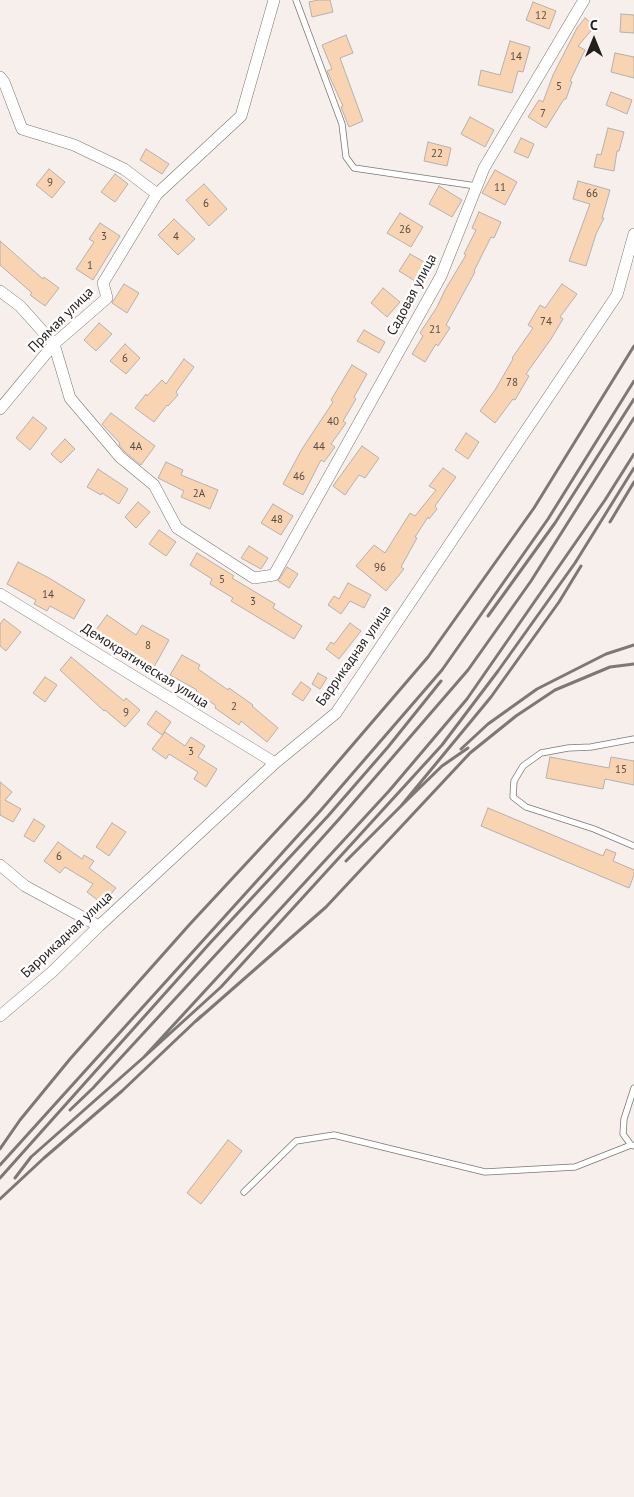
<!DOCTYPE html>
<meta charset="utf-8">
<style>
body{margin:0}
#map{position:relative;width:634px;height:1497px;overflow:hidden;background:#f6efeb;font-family:"PT Sans",sans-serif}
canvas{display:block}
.north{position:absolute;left:569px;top:15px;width:50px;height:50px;-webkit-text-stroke:4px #fffdfd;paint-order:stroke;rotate:0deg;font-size:14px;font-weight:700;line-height:20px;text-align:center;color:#211f1d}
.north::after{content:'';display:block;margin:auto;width:18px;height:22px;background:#211f1d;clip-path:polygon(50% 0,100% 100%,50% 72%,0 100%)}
</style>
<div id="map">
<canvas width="634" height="1497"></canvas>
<div class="north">С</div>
</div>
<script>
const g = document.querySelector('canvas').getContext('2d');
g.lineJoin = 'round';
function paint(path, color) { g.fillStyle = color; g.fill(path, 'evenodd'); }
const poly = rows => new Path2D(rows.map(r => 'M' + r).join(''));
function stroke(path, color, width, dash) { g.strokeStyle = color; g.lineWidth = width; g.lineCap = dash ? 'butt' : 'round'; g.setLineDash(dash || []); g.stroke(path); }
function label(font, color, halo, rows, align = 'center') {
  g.font = font + ' "PT Sans",sans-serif'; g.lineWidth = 5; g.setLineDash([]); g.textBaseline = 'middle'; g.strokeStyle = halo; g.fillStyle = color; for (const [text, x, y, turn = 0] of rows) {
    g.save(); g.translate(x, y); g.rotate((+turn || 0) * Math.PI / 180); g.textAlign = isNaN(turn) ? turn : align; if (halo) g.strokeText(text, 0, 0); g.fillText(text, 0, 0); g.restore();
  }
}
const building = poly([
 [318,0,330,0,333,12,312,17,309,2,318,0],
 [533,2,556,11,549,29,526,20,533,2],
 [621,14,634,15,634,33,620,32,621,14],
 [585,18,595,26,578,46,585,50,570,81,572,82,566,99,564,99,546,128,528,117,539,100,543,102,553,75,577,28,585,18],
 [346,35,353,53,340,58,363,121,349,127,341,107,343,106,327,71,332,69,322,45,346,35],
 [510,41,530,47,523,72,518,71,512,93,478,85,481,70,500,75,510,41],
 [615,53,634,57,634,78,611,72,615,53],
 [611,92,632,100,627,114,606,105,611,92],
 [470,117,494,130,485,147,461,134,470,117],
 [608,128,624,132,619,151,617,151,614,171,594,167,597,154,601,155,608,128],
 [521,138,534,144,528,158,514,152,521,138],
 [428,142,451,148,447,166,424,161,428,142],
 [146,149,169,164,162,174,140,160,146,149],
 [49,169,65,182,52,198,36,185,49,169],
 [495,170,517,182,505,205,482,193,495,170],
 [115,174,128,184,115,202,101,192,115,174],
 [578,181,610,190,602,218,604,218,596,234,586,266,569,261,590,204,573,199,578,181],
 [204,184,227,209,209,226,186,200,204,184],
 [439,186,462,200,452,217,429,204,439,186],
 [479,212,501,222,494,238,491,237,474,271,475,272,446,325,450,328,438,346,436,344,425,362,412,354,423,336,420,333,437,307,445,290,466,255,464,254,476,230,472,228,479,212],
 [400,213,423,227,411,247,387,233,400,213],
 [174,219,195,239,178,255,158,235,174,219],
 [100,223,120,236,93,280,76,269,94,242,89,239,100,223],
 [0,241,43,279,44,277,59,288,45,306,30,295,32,293,0,265,0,241],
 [410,254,426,263,415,281,399,271,410,254],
 [124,284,139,293,127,313,112,303,124,284],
 [562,284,577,294,560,317,563,319,551,339,526,374,529,376,515,400,513,399,495,423,480,411,495,390,513,359,512,358,533,328,528,325,540,305,545,308,562,284],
 [383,288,400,302,387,317,371,303,383,288],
 [99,323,112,334,96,351,84,340,99,323],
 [364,330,385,342,379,353,357,341,364,330],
 [125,344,140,358,126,374,110,361,125,344],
 [184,359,194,367,176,392,178,395,168,406,167,405,154,422,135,408,146,394,147,396,162,380,166,384,184,359],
 [352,365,367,374,354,397,356,399,343,421,346,423,331,444,335,447,324,462,321,460,303,495,283,484,302,449,333,402,331,400,352,365],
 [111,413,155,446,141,465,125,452,119,445,120,443,102,424,111,413],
 [33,417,47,428,30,450,16,438,33,417],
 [466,433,479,442,468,459,455,450,466,433],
 [65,439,75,449,61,463,51,454,65,439],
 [362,446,379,458,365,478,359,475,345,495,333,486,362,446],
 [166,462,183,470,181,475,218,490,210,509,181,497,184,491,158,478,166,462],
 [443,468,456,477,435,506,437,509,429,519,428,517,415,537,417,538,401,567,404,569,386,591,356,566,374,545,385,553,410,513,415,516,436,490,429,486,443,468],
 [98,469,128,489,119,504,102,493,101,495,87,487,98,469],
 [138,502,150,512,136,528,125,517,138,502],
 [273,504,293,516,281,535,261,523,273,504],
 [159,530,176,542,166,556,149,544,159,530],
 [249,546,268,558,261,569,241,558,249,546],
 [197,553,234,576,232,578,275,604,273,608,302,626,294,639,231,601,233,598,210,584,212,579,190,565,197,553],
 [18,562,49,578,85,600,74,619,50,606,47,611,34,604,36,600,7,584,18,562],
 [287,567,298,574,289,588,278,581,287,567],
 [348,583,371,595,364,608,350,601,341,614,328,605,334,596,339,599,348,583],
 [107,615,136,635,142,625,169,640,154,667,127,652,96,630,107,615],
 [4,619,21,632,6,651,0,646,0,624,4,619],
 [350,623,361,631,339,659,326,649,331,642,334,644,350,623],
 [182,655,200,665,198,669,228,690,229,688,253,705,252,706,278,728,267,742,241,721,239,725,215,708,216,706,196,691,197,690,170,675,182,655],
 [71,657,124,701,126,698,140,710,125,727,105,710,104,711,60,670,71,657],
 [318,673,327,678,320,689,312,684,318,673],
 [45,677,57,685,45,702,33,693,45,677],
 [301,682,311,689,303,701,292,694,301,682],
 [156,711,171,722,162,735,147,724,156,711],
 [165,732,185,746,191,737,205,746,198,757,217,769,206,787,194,779,198,772,169,754,166,759,152,749,165,732],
 [550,757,609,768,611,757,634,761,634,785,605,779,603,789,546,778,550,757],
 [0,782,12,792,5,800,21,809,13,822,0,815,0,782],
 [488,808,603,856,606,849,616,853,613,861,634,870,634,875,629,888,481,826,488,808],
 [34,819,45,826,34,842,24,836,34,819],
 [112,823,126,832,109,856,96,847,112,823],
 [58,842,82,859,84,855,94,861,89,868,116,888,103,904,87,892,93,884,65,867,60,873,44,861,58,842],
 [228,1140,242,1151,201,1204,187,1193,228,1140]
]);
paint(building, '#f9d4b3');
stroke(building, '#b6b0ac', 1);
const service = poly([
 [296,0,342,124,346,157,354,168,476,186],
 [634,739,591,747,568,748,541,753,523,766,514,781,513,797,526,807,594,829,634,846],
 [634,1088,624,1119,623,1134,631,1145,634,1146],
 [244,1192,296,1141,334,1135,485,1172,575,1167,631,1145]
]);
const minor = poly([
 [0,77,4,82,22,129,74,145,124,169,157,194],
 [0,291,20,306,54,344,70,398,120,457,154,485,177,528,254,578,274,575,441,276,484,168,584,0],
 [0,409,54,344,107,298,103,283,157,194,241,116,274,0],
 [0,594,275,763],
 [0,865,25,886,99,926],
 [0,1016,52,972,99,926,275,763,336,713,617,295,634,234]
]);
stroke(service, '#7c7773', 7);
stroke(minor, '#7c7773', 12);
stroke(service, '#fff', 5.5);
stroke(minor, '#fff', 11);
stroke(poly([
 [634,454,605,500,467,699,389,791,144,1057,221,987,442,745,498,671,575,563,634,468],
 [610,522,634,482],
 [488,616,555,523,634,399],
 [468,748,442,766,401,806,491,697,559,602,581,566],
 [461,749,488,724,537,689,606,654,634,645],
 [346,861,401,806],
 [196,1021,326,907,470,753,516,716,555,690,610,667,634,664],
 [70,1110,93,1088,278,887,340,818,468,670,531,581,634,418],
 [0,1149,20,1120,70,1059,190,924,307,798,428,657,534,508,634,346],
 [0,1165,321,810,442,670,548,519,634,381],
 [0,1178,210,943,328,816,388,747,441,681],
 [15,1178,31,1157,144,1057],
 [0,1199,44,1158,122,1091,201,1016]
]), '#7c7875', 3);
label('11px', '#574c42', null, [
 ["12",541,16],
 ["14",516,57],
 ["5",559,87],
 ["7",543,114],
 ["22",437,154],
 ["9",50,183],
 ["11",500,188],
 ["66",592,194],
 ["6",206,204],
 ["26",405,230],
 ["3",104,237],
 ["4",176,237],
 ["1",90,266],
 ["74",546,322],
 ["21",435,330],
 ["6",125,359],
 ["78",512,383],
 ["40",333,422],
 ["4А",136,447],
 ["44",319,447],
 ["46",299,477],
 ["2А",199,494],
 ["48",277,520],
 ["96",380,568],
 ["5",222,580],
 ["14",48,595],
 ["3",253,602],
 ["8",148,646],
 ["2",234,707],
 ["9",126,713],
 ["3",191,752],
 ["15",621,770],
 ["6",59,857]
]);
label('14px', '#211f1d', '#fffdfd', [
 ["Садовая улица",412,295,-62],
 ["Прямая улица",61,320,-45],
 ["Баррикадная улица",354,656,-55],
 ["Демократическая улица",145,666,32],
 ["Баррикадная улица",67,935,-43]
]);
</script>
